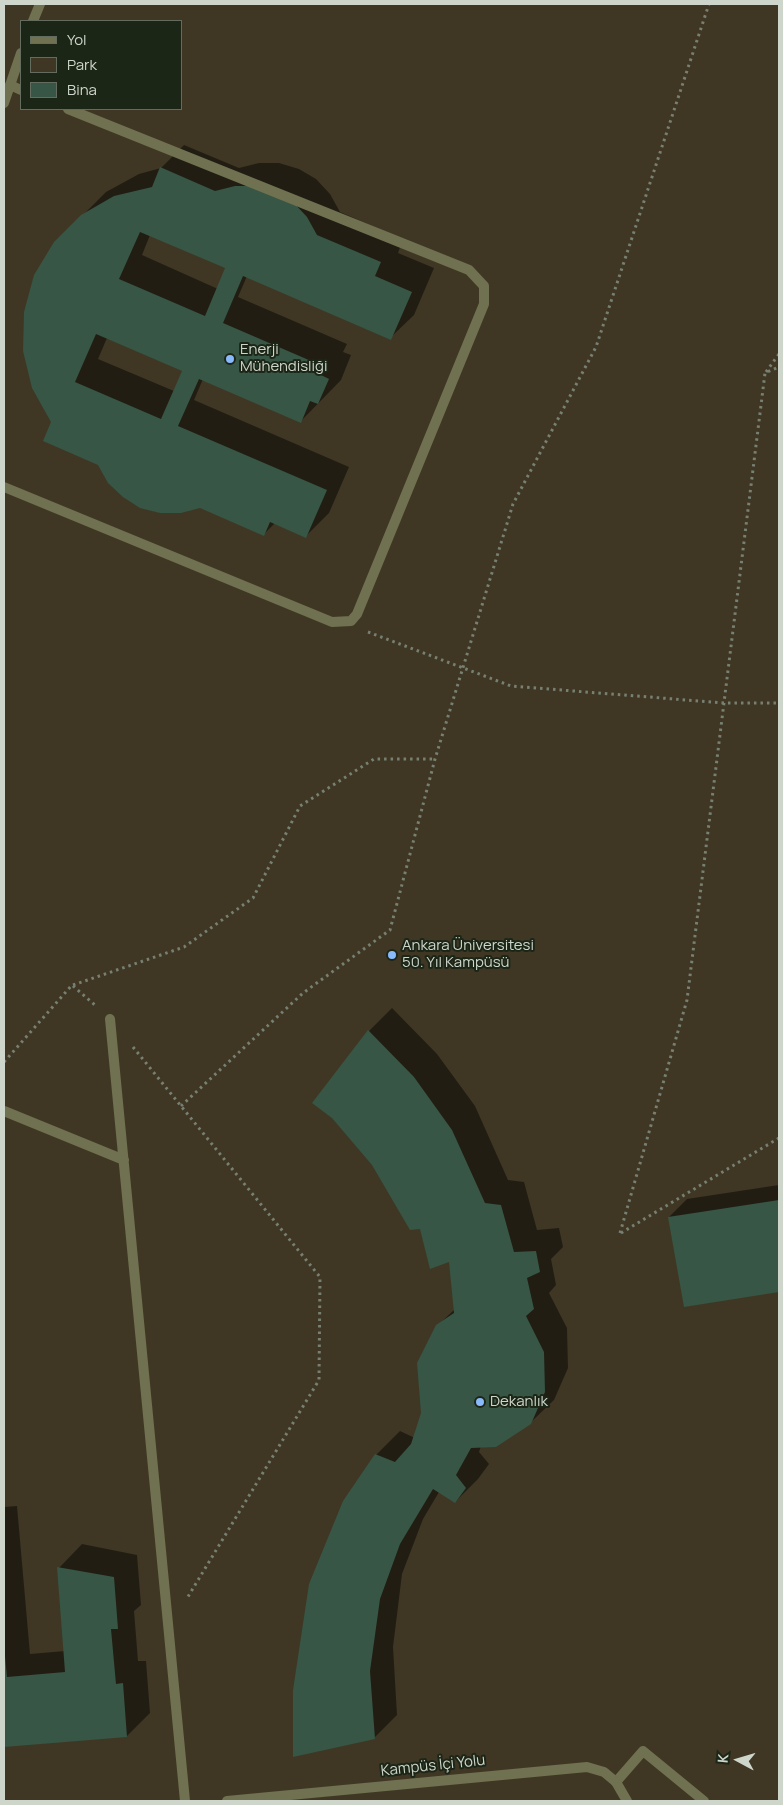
<!DOCTYPE html>
<meta charset="utf-8">
<style>
body{margin:0}
#map{position:relative;width:783px;height:1805px;overflow:hidden;background:#1c2617;font-family:Manrope,sans-serif}
canvas{display:block}
.frame{position:absolute;inset:0;border:5px solid #ced5cb;pointer-events:none}
.legend{position:absolute;left:20px;top:20px;width:162px;height:90px;box-sizing:border-box;background:#1c2617;border:1px solid #636c5f;margin:0;padding:6px 9px;list-style:none;font-size:15px;color:#ced5cb}
.legend li{display:flex;align-items:center;gap:10px;height:25px}
.legend b{width:25px;border:1px solid #636c5f}
.north{position:absolute;left:713px;top:1735px;width:50px;height:50px;-webkit-text-stroke:4px #1c2617;paint-order:stroke;rotate:276deg;font-size:14px;font-weight:700;line-height:20px;text-align:center;color:#ced5cb}
.north::after{content:'';display:block;margin:auto;width:18px;height:22px;background:#ced5cb;clip-path:polygon(50% 0,100% 100%,50% 72%,0 100%)}
</style>
<div id="map">
<canvas width="783" height="1805"></canvas>
<div class="frame"></div>
<ul class="legend">
<li><b style="height:6px;background:#6f7150"></b>Yol</li>
<li><b style="height:14px;background:#3f3724"></b>Park</li>
<li><b style="height:14px;background:#375645"></b>Bina</li>
</ul>
<div class="north">K</div>
</div>
<script>
const g = document.querySelector('canvas').getContext('2d');
g.lineJoin = 'round';
function paint(path, color) { g.fillStyle = color; g.fill(path, 'evenodd'); }
const poly = rows => new Path2D(rows.map(r => 'M' + r).join(''));
function stroke(path, color, width, dash) { g.strokeStyle = color; g.lineWidth = width; g.lineCap = dash ? 'butt' : 'round'; g.setLineDash(dash || []); g.stroke(path); }
function label(font, color, halo, rows, align = 'center') {
  g.font = font + ' Manrope,sans-serif'; g.lineWidth = 4; g.setLineDash([]); g.textBaseline = 'middle'; g.strokeStyle = halo; g.fillStyle = color; for (const [text, x, y, turn = 0] of rows) {
    g.save(); g.translate(x, y); g.rotate((+turn || 0) * Math.PI / 180); g.textAlign = isNaN(turn) ? turn : align; if (halo) g.strokeText(text, 0, 0); g.fillText(text, 0, 0); g.restore();
  }
}
paint(poly([
 [4,4,779,4,779,1801,4,1801],
 [21,21,181,21,181,109,21,109]
]), '#3f3724');
paint(poly([
 [184,145,239,168,259,163,279,163,299,169,316,179,330,194,340,212,403,239,398,253,434,268,414,315,390,338,247,276,238,297,347,344,343,352,351,355,341,380,301,421,203,379,194,400,349,467,329,513,306,536,275,523,264,534,99,464,53,422,55,243,106,192,139,174,161,168],
 [150,235,227,268,218,289,142,255],
 [107,338,183,371,174,391,98,359],
 [392,1008,437,1054,475,1106,508,1180,524,1182,537,1230,559,1228,563,1247,551,1259,556,1285,549,1293,567,1328,568,1368,554,1400,530,1423,481,1446,479,1452,489,1464,478,1479,455,1502,439,1492,423,1519,402,1574,393,1647,397,1715,374,1738,294,1755,376,1455,400,1431,415,1438,423,1413,437,1326,455,1309,450,1260,421,1228,369,1031],
 [779,1185,779,1291,685,1306,669,1217,687,1199],
 [17,1506,30,1654,65,1651,59,1568,82,1544,137,1555,141,1605,134,1611,138,1661,146,1661,150,1713,127,1736,4,1746,4,1507]
]), '#0007');
paint(poly([
 [160,167,215,191,235,186,256,186,293,202,307,217,317,235,381,262,375,276,412,292,391,340,243,276,223,323,325,367,321,375,329,379,318,404,310,401,301,423,199,379,178,426,327,490,306,538,270,522,264,536,200,508,181,513,160,513,140,508,123,497,108,483,98,465,43,441,51,422,32,388,23,351,24,312,34,275,54,242,81,215,114,196,152,187],
 [140,232,225,268,205,316,119,279],
 [96,334,182,371,161,419,75,382],
 [368,1030,414,1077,452,1130,485,1203,501,1205,514,1252,536,1251,540,1272,527,1278,534,1309,526,1316,544,1352,545,1392,531,1424,496,1447,471,1448,456,1475,466,1488,455,1503,433,1489,400,1544,380,1599,370,1671,375,1739,293,1757,293,1690,309,1584,343,1501,375,1454,395,1462,411,1444,421,1413,417,1363,436,1325,454,1313,449,1262,430,1269,420,1229,410,1230,372,1165,332,1118,312,1103],
 [779,1200,779,1292,684,1307,668,1217],
 [57,1567,114,1577,118,1629,111,1629,116,1684,123,1683,127,1737,4,1747,4,1656,5,1656,7,1677,65,1672]
]), '#375645');
stroke(poly([
 [766,372,779,354],
 [368,632,511,686,724,703,779,703],
 [73,985,184,947,253,898,300,806,374,759,435,759],
 [133,1047,320,1277,319,1380,186,1600],
 [4,1062,72,985,96,1006],
 [181,1106,303,993,390,930,435,759,513,504,596,347,709,4],
 [620,1233,687,1000,765,373,779,367],
 [621,1233,779,1138]
]), '#778073', 3, [2.5, 4]);
stroke(poly([
 [10,85,21,90],
 [4,487,332,622,351,621,357,614,484,304,484,286,469,270,68,109],
 [110,1019,185,1801],
 [4,1111,124,1160],
 [616,1782,643,1751,704,1801]
]), '#6f7150', 10);
stroke(poly([
 [33,21,40,4],
 [4,103,21,53],
 [227,1801,587,1767,604,1772,616,1782,627,1801]
]), '#6f7150', 10);
for (const [x, y, r, color] of [
 [230,359,5,"#89bafc"],
 [392,955,5,"#89bafc"],
 [480,1402,5,"#89bafc"]
]) { const dot = new Path2D(); dot.arc(x, y, r, 0, 2 * Math.PI); g.fillStyle = color; g.fill(dot); stroke(dot, '#1c2617', 2); }
label('15px', '#ced5cb', '#1c2617', [
 ["Enerji",240,350],
 ["Mühendisliği",240,367],
 ["Ankara Üniversitesi",402,946],
 ["50. Yıl Kampüsü",402,963],
 ["Dekanlık",490,1402]
], 'left');
label('15px', '#ced5cb', '#1c2617', [
 ["Kampüs İçi Yolu",433,1766,-6]
]);
</script>
